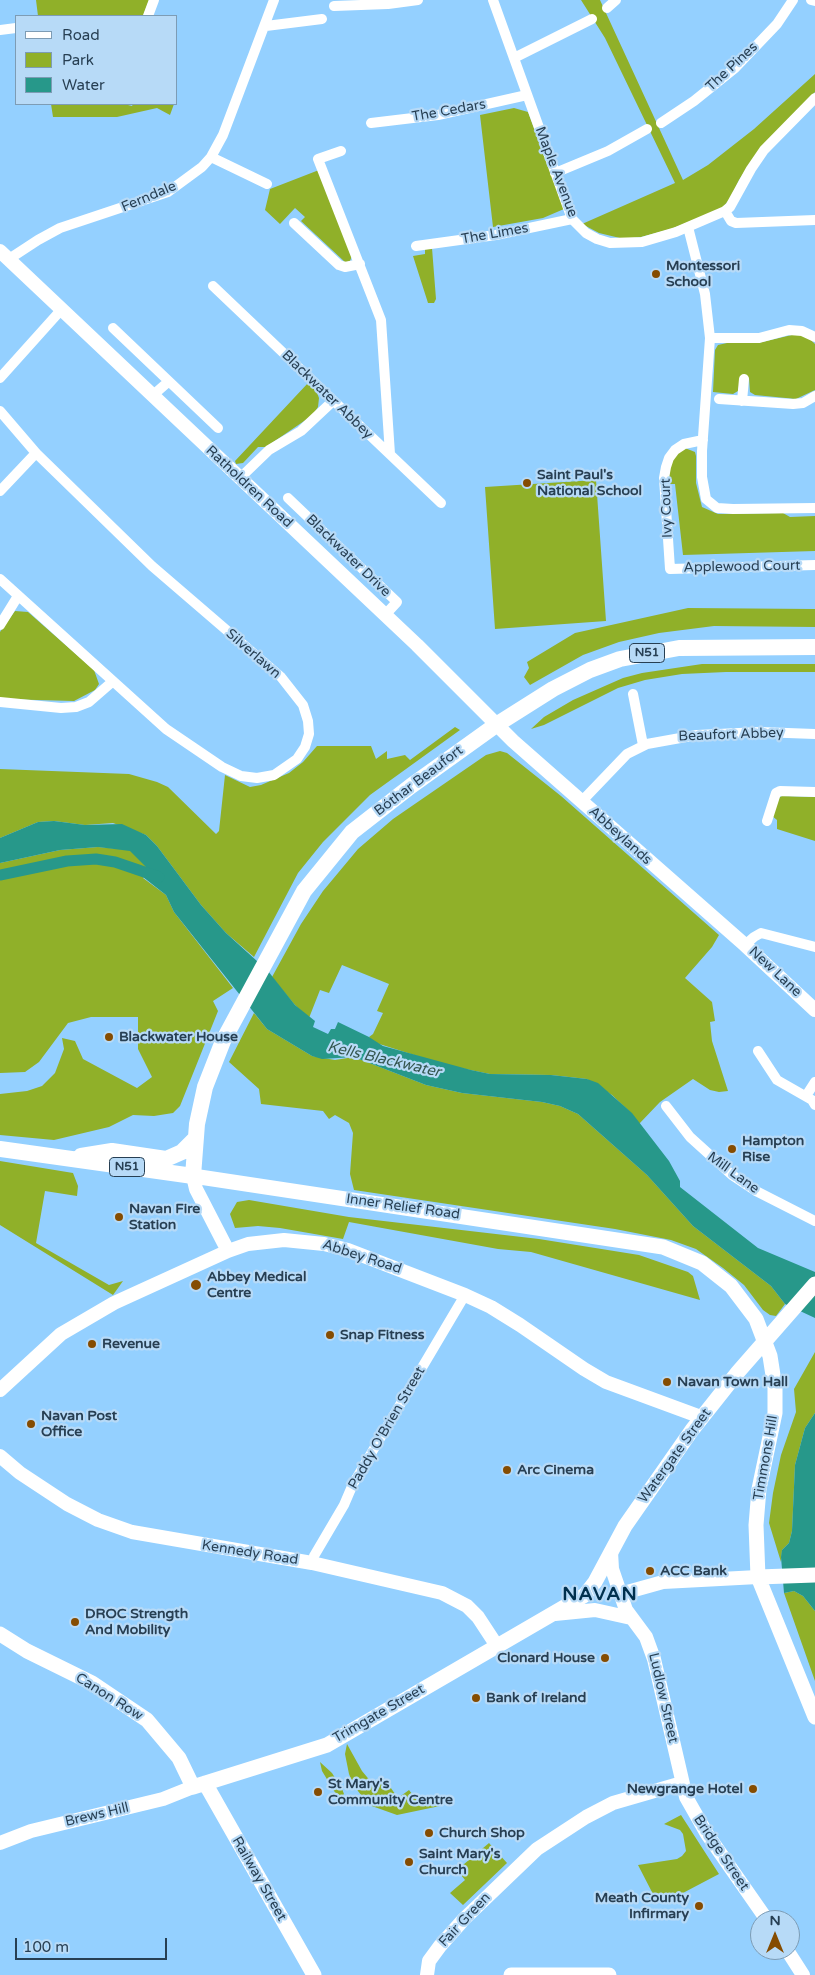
<!DOCTYPE html>
<meta charset="utf-8">
<style>
body{margin:0}
#map{position:relative;width:815px;height:1975px;overflow:hidden;background:#94d0ff;font-family:"Varela Round",sans-serif}
canvas{display:block}
.legend{position:absolute;left:15px;top:15px;width:162px;height:90px;box-sizing:border-box;background:#b7daf7;border:1px solid #7d9cb5;margin:0;padding:6px 9px;list-style:none;font-size:15px;color:#273f53}
.legend li{display:flex;align-items:center;gap:10px;height:25px}
.legend b{width:25px;border:1px solid #7d9cb5}
.north{position:absolute;left:750px;top:1910px;width:50px;height:50px;box-sizing:border-box;background:#b7daf7;border:1px solid #7d9cb5;border-radius:50%;rotate:0deg;font-size:14px;font-weight:700;line-height:20px;text-align:center;color:#273f53}
.north::after{content:'';display:block;margin:auto;width:18px;height:22px;background:#854c01;clip-path:polygon(50% 0,100% 100%,50% 72%,0 100%)}
.scale{position:absolute;left:15px;top:1938px;width:152px;height:22px;box-sizing:border-box;border:2px solid #273f53;border-top:0;padding-left:6px;font-size:15px;line-height:18px;white-space:nowrap;color:#273f53;-webkit-text-stroke:4px #b7daf7;paint-order:stroke}
</style>
<div id="map">
<canvas width="815" height="1975"></canvas>
<ul class="legend">
<li><b style="height:6px;background:#fff"></b>Road</li>
<li><b style="height:14px;background:#90b029"></b>Park</li>
<li><b style="height:14px;background:#27988a"></b>Water</li>
</ul>
<div class="north">N</div>
<div class="scale">100 m</div>
</div>
<script>
const g = document.querySelector('canvas').getContext('2d');
g.lineJoin = 'round';
function paint(path, color) { g.fillStyle = color; g.fill(path, 'evenodd'); }
const poly = rows => new Path2D(rows.map(r => 'M' + r).join(''));
function stroke(path, color, width, dash) { g.strokeStyle = color; g.lineWidth = width; g.lineCap = dash ? 'butt' : 'round'; g.setLineDash(dash || []); g.stroke(path); }
function label(font, color, halo, rows, align = 'center') {
  g.font = font + ' "Varela Round",sans-serif'; g.lineWidth = 4.5; g.setLineDash([]); g.textBaseline = 'middle'; g.strokeStyle = halo; g.fillStyle = color; for (const [text, x, y, turn = 0] of rows) {
    g.save(); g.translate(x, y); g.rotate((+turn || 0) * Math.PI / 180); g.textAlign = isNaN(turn) ? turn : align; if (halo) g.strokeText(text, 0, 0); g.fillText(text, 0, 0); g.restore();
  }
}
paint(poly([
 [36,0,149,0,143,16,38,16],
 [581,0,600,0,683,180,708,165,754,129,815,74,815,92,750,163,739,180,730,199,721,209,671,229,641,237,624,239,599,233,582,224,675,183,605,38],
 [51,104,124,104,132,106,133,104,174,104,170,115,157,108,117,117,53,117],
 [514,108,528,112,564,209,543,218,493,227,480,115],
 [319,170,352,256,350,261,346,263,301,221,305,217,295,208,280,224,265,210,270,189],
 [432,248,436,299,434,303,428,303,413,256,425,254,425,249],
 [796,334,808,337,815,344,815,390,796,399,755,395,750,392,749,378,741,376,738,391,733,394,713,392,715,350,718,345,727,343,758,343],
 [308,383,316,390,319,398,318,407,313,415,266,447,258,447,243,463,236,464,235,461],
 [685,448,695,452,696,456,696,483,702,507,718,514,783,513,790,517,815,516,815,551,683,555,675,484,668,484,671,460,677,452],
 [596,480,606,621,495,629,485,487],
 [688,608,815,609,815,627,714,626,659,633,619,642,583,655,530,685,524,677,529,668,527,662,575,633],
 [15,611,28,612,94,670,99,684,95,690,74,701,0,699,0,632],
 [702,664,815,664,815,672,726,672,682,674,645,680,618,688,544,725,531,729,544,717,573,700,623,678,642,673],
 [455,727,460,730,370,795,323,842,298,873,254,957,226,933,201,905,157,846,146,835,113,823,85,825,54,821,38,822,0,838,0,769,129,774,157,782,168,787,216,834,219,831,225,775,250,787,261,785,289,773,303,762,317,746,371,746,376,759,387,751,387,759,405,755,410,760],
 [500,751,507,753,561,796,719,935,712,947,685,978,712,1002,715,1021,710,1022,712,1041,728,1091,719,1092,710,1090,693,1079,660,1102,639,1124,631,1113,612,1095,587,1079,551,1075,490,1074,446,1065,373,1042,369,1037,373,1034,383,1013,377,1011,389,984,342,965,329,993,320,990,309,1018,295,1005,274,980,272,977,301,924,323,891,358,849,393,819,486,755],
 [782,796,815,797,815,841,777,829,777,820,772,816,778,798],
 [98,847,130,850,142,860,148,869,143,878,166,895,174,912,233,988,213,1001,218,1011,180,1106,173,1113,154,1116,133,1115,109,1127,54,1140,0,1135,0,1094,27,1091,42,1086,55,1073,64,1049,62,1038,75,1041,83,1059,137,1088,152,1077,138,1049,138,1017,91,1017,68,1023,39,1062,25,1072,0,1073,0,863,60,850],
 [254,1013,267,1029,312,1056,335,1060,354,1057,426,1085,462,1093,542,1102,560,1106,578,1114,647,1175,693,1226,771,1286,785,1304,776,1316,770,1315,763,1310,744,1285,723,1268,696,1249,671,1240,615,1229,354,1190,350,1174,353,1133,349,1123,335,1115,329,1119,323,1111,261,1104,259,1089,229,1062],
 [0,1161,73,1173,78,1186,77,1196,45,1191,36,1243,109,1285,123,1281,113,1295,0,1225],
 [249,1200,349,1217,539,1239,639,1255,688,1272,693,1276,700,1300,531,1252,498,1249,349,1222,343,1239,280,1228,258,1226,235,1228,230,1214,237,1202],
 [815,1352,815,1413,805,1428,795,1465,792,1531,789,1543,782,1550,781,1562,769,1523,773,1493,781,1455,796,1412,794,1389],
 [794,1591,803,1596,815,1611,815,1681,784,1593],
 [347,1744,362,1771,372,1783,383,1777,398,1798,409,1790,420,1804,442,1800,446,1796,450,1801,440,1806,397,1815,369,1805,354,1786,349,1774,345,1754],
 [320,1762,332,1773,342,1789,344,1794,339,1799,322,1771],
 [681,1815,719,1874,662,1904,656,1895,654,1896,638,1865,677,1859,682,1856,686,1851,683,1834,680,1830,664,1824],
 [489,1843,507,1863,463,1905,450,1893,465,1880,457,1870]
]), '#90b029');
paint(poly([
 [54,821,85,825,122,824,146,835,157,846,201,905,226,933,268,971,295,1005,315,1021,313,1027,328,1034,331,1029,335,1029,338,1022,369,1037,383,1046,471,1070,490,1074,551,1075,587,1079,598,1083,632,1113,669,1161,680,1181,680,1187,758,1248,815,1272,815,1318,785,1304,771,1286,693,1226,647,1175,578,1114,560,1106,542,1102,462,1093,426,1085,354,1057,322,1059,312,1056,267,1029,174,912,166,895,143,877,148,869,130,851,98,847,60,850,0,863,0,838,38,822],
 [815,1413,815,1611,803,1596,794,1591,784,1593,781,1557,782,1550,789,1543,792,1531,795,1465,805,1428]
]), '#27988a');
stroke(poly([
 [0,875,67,861,96,859,115,862,159,877]
]), '#27988a', 11);
stroke(poly([
 [493,0,572,219,586,233,597,239,610,243,642,242,676,232,725,211,730,207,751,169,764,150,815,98],
 [811,0,815,1],
 [334,6,388,4,418,0],
 [607,8,616,0],
 [148,16,154,0],
 [266,26,322,19],
 [0,30,16,28],
 [514,58,592,19],
 [371,123,438,115,527,95],
 [661,123,694,101,735,68,777,24,793,0],
 [341,151,318,159,381,320,390,454],
 [211,157,267,184],
 [555,173,608,151,647,129],
 [725,211,731,221,736,223,815,220],
 [294,223,339,265,345,267,360,264],
 [688,227,705,294,710,338,702,451,702,477,706,499,717,508,733,509,815,508],
 [416,246,496,235,572,219],
 [9,259,38,240,60,228,168,192,202,167,211,157,223,135,274,0],
 [213,286,441,503],
 [113,328,218,428],
 [710,338,759,338,789,330,802,331,815,337],
 [0,378,61,310],
 [152,396,168,382],
 [719,399,793,404,803,403,815,396],
 [742,401,744,379],
 [0,411,36,453,152,566,281,677,303,705,308,721,309,734,305,747,297,759,274,775,257,778,241,776,222,767,166,729,0,579],
 [703,440,684,444,675,450,669,458,666,467,664,478,670,569,815,565],
 [240,478,269,450,301,431,333,401],
 [0,491,36,453],
 [288,498,397,602,385,615],
 [0,625,18,596],
 [633,694,643,745],
 [0,702,61,708,76,707,89,702,112,682],
 [581,802,627,754,647,744,697,735,760,732,815,734],
 [767,821,776,793,780,791,815,792],
 [745,945,754,937,761,933,815,947],
 [758,1051,777,1080,812,1100,815,1105],
 [806,1096,815,1082],
 [666,1106,690,1137,732,1175,756,1191,815,1221],
 [312,1563,314,1556,344,1505,353,1484,465,1295]
]), '#fff', 10);
stroke(poly([
 [0,251,417,645,513,741,745,945,815,1010],
 [193,1176,196,1189,228,1251],
 [0,1390,61,1334,114,1303,228,1251,248,1244,284,1240,324,1244,348,1250,465,1295,491,1307,520,1325,584,1369,606,1382,701,1417],
 [0,1456,20,1473,67,1504,98,1520,132,1532,312,1563,442,1593,467,1606,478,1617,497,1646],
 [611,1552,612,1569,626,1610,646,1637,654,1659,686,1797,707,1834,767,1920],
 [620,1594,663,1582,758,1577],
 [555,1614,595,1610,631,1618],
 [0,1843,31,1831,163,1799,193,1787],
 [787,1950,803,1975],
 [427,1975,429,1961,440,1946,464,1919,537,1849,586,1817,613,1803,682,1783]
]), '#fff', 14);
stroke(poly([
 [193,1176,663,1247,702,1263,731,1286,756,1319,770,1356,775,1388,775,1413,759,1489,756,1525,758,1577,815,1717],
 [758,1577,815,1575],
 [0,1634,27,1651,92,1683,147,1720,179,1758,193,1787,327,1745,585,1595,595,1582,625,1526,692,1430,738,1372,815,1284],
 [205,1783,314,1975],
 [511,1975,609,1975]
]), '#fff', 15);
stroke(poly([
 [0,1149,193,1176,197,1124,205,1087,223,1041,304,891,352,832,411,786,496,725,553,689,590,670,620,659,679,648,815,647],
 [81,1156,112,1151,166,1159,182,1152,196,1138]
]), '#fff', 16);
for (const [x, y, r, color] of [
 [656,274,5,"#854c01"],
 [527,483,5,"#854c01"],
 [109,1037,5,"#854c01"],
 [732,1149,5,"#854c01"],
 [119,1217,5,"#854c01"],
 [196,1285,6,"#854c01"],
 [330,1335,5,"#854c01"],
 [92,1344,5,"#854c01"],
 [667,1382,5,"#854c01"],
 [31,1424,5,"#854c01"],
 [507,1470,5,"#854c01"],
 [650,1571,5,"#854c01"],
 [75,1622,5,"#854c01"],
 [605,1658,5,"#854c01"],
 [476,1698,5,"#854c01"],
 [753,1789,5,"#854c01"],
 [318,1792,5,"#854c01"],
 [429,1833,5,"#854c01"],
 [409,1862,5,"#854c01"],
 [699,1906,5,"#854c01"]
]) { const dot = new Path2D(); dot.arc(x, y, r, 0, 2 * Math.PI); g.fillStyle = color; g.fill(dot); stroke(dot, '#b7daf7', 2); }
for (const [x, y, w] of [
 [647,653,35],
 [127,1167,35]
]) { const box = new Path2D(); box.roundRect(x - w / 2, y - 9.5, w, 19, 4); g.fillStyle = '#b7daf7'; g.fill(box); stroke(box, '#273f53', 1); }
label('bold 12px', '#273f53', null, [
 ["N51",647,653],
 ["N51",127,1167]
]);
label('14px', '#273f53', '#b7daf7', [
 ["The Pines",732,67,-43],
 ["The Cedars",449,111,-10],
 ["Maple Avenue",556,172,69],
 ["Ferndale",149,197,-23],
 ["The Limes",495,234,-10],
 ["Blackwater Abbey",327,395,44],
 ["Ratholdren Road",249,487,43],
 ["Ivy Court",667,508,-92],
 ["Blackwater Drive",348,556,44],
 ["Applewood Court",742,567,-1],
 ["Silverlawn",253,654,41],
 ["Beaufort Abbey",731,735,-2],
 ["Bóthar Beaufort",419,781,-37],
 ["Abbeylands",620,836,42],
 ["New Lane",775,972,43],
 ["Mill Lane",733,1173,36],
 ["Inner Relief Road",403,1207,8],
 ["Abbey Road",362,1257,18],
 ["Paddy O'Brien Street",387,1428,-60],
 ["Watergate Street",675,1456,-54],
 ["Timmons Hill",766,1458,-80],
 ["Kennedy Road",250,1553,9],
 ["Canon Row",109,1697,32],
 ["Ludlow Street",663,1698,77],
 ["Trimgate Street",379,1714,-30],
 ["Brews Hill",97,1815,-13],
 ["Bridge Street",721,1853,56],
 ["Railway Street",259,1879,60],
 ["Fair Green",465,1920,-47]
]);
label('bold 14px', '#273f53', '#b7daf7', [
 ["Montessori",666,266],
 ["School",666,282],
 ["Saint Paul's",537,475],
 ["National School",537,491],
 ["Blackwater House",119,1037],
 ["Hampton",742,1141],
 ["Rise",742,1157],
 ["Navan Fire",129,1209],
 ["Station",129,1225],
 ["Abbey Medical",207,1277],
 ["Centre",207,1293],
 ["Snap Fitness",340,1335],
 ["Revenue",102,1344],
 ["Navan Town Hall",677,1382],
 ["Navan Post",41,1416],
 ["Office",41,1432],
 ["Arc Cinema",517,1470],
 ["ACC Bank",660,1571],
 ["DROC Strength",85,1614],
 ["And Mobility",85,1630],
 ["Clonard House",595,1658,"right"],
 ["Bank of Ireland",486,1698],
 ["St Mary's",328,1784],
 ["Community Centre",328,1800],
 ["Newgrange Hotel",743,1789,"right"],
 ["Church Shop",439,1833],
 ["Saint Mary's",419,1854],
 ["Church",419,1870],
 ["Meath County",689,1898,"right"],
 ["Infirmary",689,1914,"right"]
], 'left');
label('italic 15px', '#365751', '#b7daf7', [
 ["Kells Blackwater",384,1060,13]
]);
g.letterSpacing = '1px';
label('bold 19px', '#00304e', '#b7daf7', [
 ["NAVAN",600,1595]
]);
g.letterSpacing = '0px';
</script>
